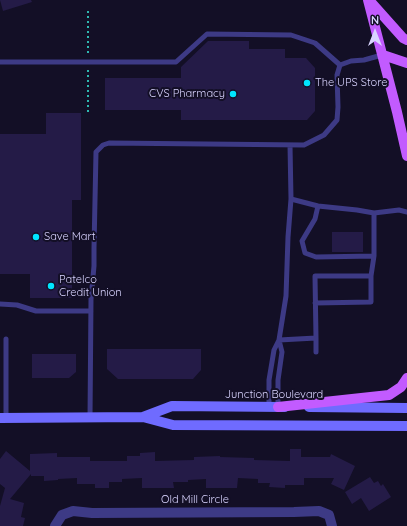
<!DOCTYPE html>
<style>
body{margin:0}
#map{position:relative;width:407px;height:526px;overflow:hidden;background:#130f26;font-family:Quicksand,sans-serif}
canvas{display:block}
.north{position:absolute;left:355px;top:12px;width:40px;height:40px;-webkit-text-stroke:3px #130f26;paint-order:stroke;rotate:0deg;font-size:11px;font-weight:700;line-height:16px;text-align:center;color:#d9d4ff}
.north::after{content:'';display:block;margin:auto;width:14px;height:18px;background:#d9d4ff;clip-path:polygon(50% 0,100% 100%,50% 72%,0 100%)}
</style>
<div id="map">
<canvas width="407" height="526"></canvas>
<div class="north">N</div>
</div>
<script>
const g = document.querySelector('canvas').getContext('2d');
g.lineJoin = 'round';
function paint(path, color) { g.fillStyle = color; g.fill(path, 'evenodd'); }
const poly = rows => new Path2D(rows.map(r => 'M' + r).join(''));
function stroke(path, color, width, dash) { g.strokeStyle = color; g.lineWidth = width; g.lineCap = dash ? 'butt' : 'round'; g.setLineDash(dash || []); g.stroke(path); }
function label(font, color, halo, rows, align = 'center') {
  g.font = font + ' Quicksand,sans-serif'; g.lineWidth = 4; g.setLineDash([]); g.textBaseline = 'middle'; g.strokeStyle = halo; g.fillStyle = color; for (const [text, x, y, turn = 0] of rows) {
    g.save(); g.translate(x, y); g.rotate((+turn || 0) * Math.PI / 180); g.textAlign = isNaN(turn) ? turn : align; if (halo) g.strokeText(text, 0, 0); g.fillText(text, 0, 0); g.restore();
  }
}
paint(poly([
 [0,0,31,0,32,2,3,11],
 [208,41,249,41,249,49,285,49,285,58,306,58,315,68,315,111,307,120,181,120,181,110,105,110,105,78,181,78,181,67],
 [46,113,81,113,81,200,72,200,72,298,30,298,30,274,0,274,0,134,46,134],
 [332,232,363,232,363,252,332,252],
 [107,349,201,349,201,370,193,379,118,379,107,369],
 [32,354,76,354,76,372,69,378,32,378],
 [290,449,301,449,301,457,330,457,331,454,355,466,344,490,331,484,334,478,304,478,304,485,285,485,285,488,269,487,270,483,258,483,258,479,238,478,237,488,206,488,206,479,188,480,188,482,173,482,174,488,142,488,142,478,122,479,122,482,109,482,109,488,95,488,95,484,77,484,77,478,58,479,58,480,44,481,44,476,31,476,31,474,10,499,24,503,21,517,25,518,23,526,0,526,0,506,5,488,0,484,0,459,6,451,30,471,30,454,57,453,57,457,90,457,90,461,127,461,127,456,140,456,140,453,155,452,155,461,194,460,194,457,220,456,220,457,254,458,254,460,290,461],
 [370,477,374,483,378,481,381,486,383,484,391,497,369,511,361,498,352,504,345,492]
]), '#241b47');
stroke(poly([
 [88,53,88,11],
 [88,70,88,112]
]), '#2fb8b0', 2, [2, 3]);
stroke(poly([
 [0,62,176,62,207,34,291,35,315,43,340,65],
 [291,199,318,206,357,210,374,213,399,210,407,212],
 [318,206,315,219,302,241,305,253,316,257,374,256,374,213],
 [315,303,371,302,371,276,374,256],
 [0,304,17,305,36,311,91,311],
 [316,338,315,276,371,276],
 [6,339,6,418],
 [279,340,316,338,316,352],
 [269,407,269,380,274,350,279,340,286,296,288,237,291,199,290,145],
 [278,407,278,380,282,352,279,340],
 [90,418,91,299,94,266,94,248,96,152,103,145,109,143,304,145,324,135,337,120,338,107,337,75,340,65,351,61,364,60,382,55]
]), '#3d3a85', 5);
stroke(poly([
 [55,526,62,515,73,511,92,513,294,512,319,511,329,515,332,526]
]), '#3d3a85', 10);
stroke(poly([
 [309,407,407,408],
 [143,417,172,406,285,407],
 [0,418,143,417,173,425,407,426]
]), '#6f6bff', 10);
stroke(poly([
 [368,0,397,112,407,156],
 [369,0,403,38,407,40],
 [383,55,407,63],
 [278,407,389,395,401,387,407,378]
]), '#c25bff', 10);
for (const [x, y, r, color] of [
 [307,83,4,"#00e5ff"],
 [233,94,4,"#00e5ff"],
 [36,237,4,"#00e5ff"],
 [51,286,4,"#00e5ff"]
]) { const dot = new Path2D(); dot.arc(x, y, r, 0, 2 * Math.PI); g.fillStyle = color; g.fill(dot); stroke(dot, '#130f26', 1.5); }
label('11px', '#d9d4ff', '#130f26', [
 ["The UPS Store",315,83],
 ["CVS Pharmacy",225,94,"right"],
 ["Save Mart",44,237],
 ["Patelco",59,280],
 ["Credit Union",59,293]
], 'left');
label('11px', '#d9d4ff', '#130f26', [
 ["Junction Boulevard",274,395],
 ["Old Mill Circle",195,500]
]);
</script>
